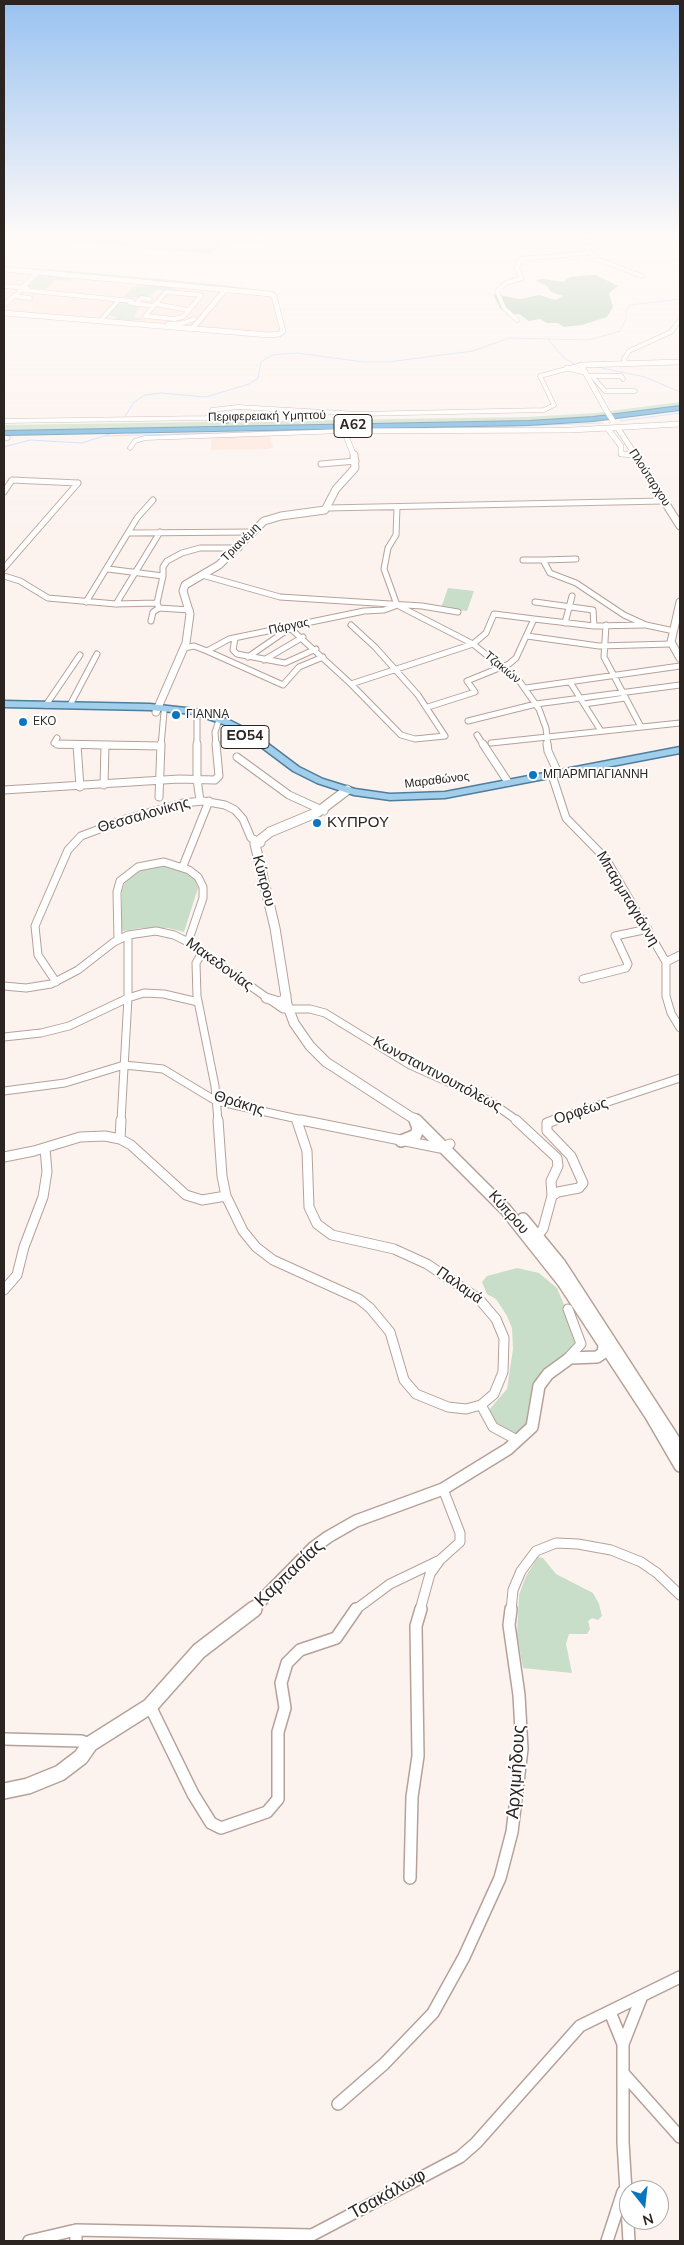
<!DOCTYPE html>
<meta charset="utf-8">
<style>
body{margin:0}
#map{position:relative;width:684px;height:2245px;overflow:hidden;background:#fcf3ef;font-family:"Nunito Sans",sans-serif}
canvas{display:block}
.frame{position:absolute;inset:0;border:5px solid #2c2420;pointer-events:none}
.north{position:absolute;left:619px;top:2180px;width:50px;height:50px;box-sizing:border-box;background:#fff;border:1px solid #aba7a6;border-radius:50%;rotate:164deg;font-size:14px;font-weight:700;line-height:20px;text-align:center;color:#2c2420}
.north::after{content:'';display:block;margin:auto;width:18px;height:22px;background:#0a75c0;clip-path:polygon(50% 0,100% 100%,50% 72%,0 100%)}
</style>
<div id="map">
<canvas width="684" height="2245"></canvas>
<div class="frame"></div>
<div class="north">N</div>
</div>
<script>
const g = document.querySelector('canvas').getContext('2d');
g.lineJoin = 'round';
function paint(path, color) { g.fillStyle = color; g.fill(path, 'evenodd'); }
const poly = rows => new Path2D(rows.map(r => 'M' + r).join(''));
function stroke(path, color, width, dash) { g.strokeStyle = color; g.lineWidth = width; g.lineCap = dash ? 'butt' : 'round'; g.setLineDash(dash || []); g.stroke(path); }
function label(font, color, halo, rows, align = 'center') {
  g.font = font + ' "Nunito Sans",sans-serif'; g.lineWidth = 4; g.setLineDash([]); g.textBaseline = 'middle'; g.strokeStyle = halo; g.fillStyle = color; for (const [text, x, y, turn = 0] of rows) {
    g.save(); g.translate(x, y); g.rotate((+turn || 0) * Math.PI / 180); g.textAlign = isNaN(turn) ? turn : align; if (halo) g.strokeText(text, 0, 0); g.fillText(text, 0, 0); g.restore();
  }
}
paint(poly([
 [4,268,272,293,285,332,278,336,4,314],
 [269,434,273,447,269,449,211,450,212,436]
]), '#fee6db');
paint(poly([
 [75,233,248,233,252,238,265,239,266,244,224,241,212,254,71,242],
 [48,269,217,284,275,292,274,294,45,272],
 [40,274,73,277,69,281,55,280,45,290,26,288],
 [145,283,168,286,177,290,157,290,147,298,124,297,133,287,143,287],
 [121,300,130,301,128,305,140,306,134,317,145,320,111,321,118,317,107,315],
 [680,402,680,407,644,413,529,422,4,432,4,425,527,417,595,413],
 [448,588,474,591,467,611,441,608],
 [163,865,187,873,194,878,198,888,184,932,168,928,141,928,122,931,122,890,126,880,143,868],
 [517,1268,539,1273,557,1288,574,1328,578,1346,545,1373,532,1421,516,1436,502,1429,488,1411,507,1389,513,1349,512,1328,507,1316,496,1299,487,1294,482,1282,487,1276],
 [538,1557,543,1558,556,1574,593,1593,599,1604,602,1616,598,1620,592,1618,588,1621,590,1629,587,1634,569,1634,566,1644,572,1673,523,1668,517,1634,519,1595,526,1576]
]), '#c8dec8');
paint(poly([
 [589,275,596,275,618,286,609,293,613,307,607,317,582,325,564,327,558,323,547,323,540,319,529,321,519,314,508,315,500,308,493,294,520,299,539,295,555,300,563,296,551,292,547,286,535,280,543,279,563,282,570,277]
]), '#a4c5a3');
stroke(poly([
 [548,339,565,359,577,365],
 [597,367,645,377,680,392],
 [124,418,134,402,145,395,161,393,206,397,249,384,258,378,261,362,272,355,297,353,364,362,388,362,473,351,509,338,589,340,620,331,626,319,626,309,631,305,680,299],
 [620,421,680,413],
 [468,428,603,423],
 [105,436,288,431],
 [4,447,30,440,82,443,110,434]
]), '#c2d7fe', 1);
const streetFar4 = poly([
 [571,233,597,259,642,276],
 [580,243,616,233],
 [4,286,27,288],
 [24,288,22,290,132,301,130,303,154,306,145,316,174,319,183,317,200,297],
 [20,290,38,272],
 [22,290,14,296,30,298],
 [136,304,141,298,150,299],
 [155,304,189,310],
 [4,305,14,296],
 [154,306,166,292,201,295,200,297],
 [517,320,504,308,497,291,506,283,522,278,517,268,520,259,588,253],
 [100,321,119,300],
 [168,324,184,323,194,319],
 [626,364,624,359,629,351,671,332,680,320],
 [589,376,621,376,623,379],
 [592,376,605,391,635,391],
 [4,421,206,418,213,416,212,410,238,407,358,414,544,410,554,405,540,376,581,365],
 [4,438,8,438],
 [130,448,135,441,145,438,344,431]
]);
const streetFar3 = poly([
 [321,464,356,461],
 [4,492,12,480,78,483],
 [397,507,396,535,388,548,384,569,397,605],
 [327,508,663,501],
 [129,533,253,532],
 [576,559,543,560,550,573,576,583,624,615,646,625,674,631],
 [523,560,543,560],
 [4,568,78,483],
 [108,569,163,576,157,603,159,608,190,610],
 [202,575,280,597,422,606,458,612],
 [4,576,20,581,48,598,116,604,157,603],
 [163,576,163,567,167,561,182,553,200,548,239,548],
 [86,602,137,518,153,500],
 [535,602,593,610,594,626],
 [116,604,160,532],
 [399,606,473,644,520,682,539,709,546,728,548,746],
 [534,619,594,626,644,625],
 [151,621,153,612,159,608],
 [565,623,572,596],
 [351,625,375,647,418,695,445,736,415,739,401,735,351,684],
 [606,625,604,657,641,727],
 [527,636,599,646,671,644],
 [235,638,233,650,237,654,285,663,316,649],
 [184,648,194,646,207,651,229,639,364,611,384,610,395,606],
 [207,651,283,685,299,667,323,657],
 [248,657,290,628,351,684,473,644,486,633,494,614,534,619,516,658,509,664,467,681,475,692,428,707],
 [264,660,303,637],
 [570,682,601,731],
 [526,688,680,666],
 [584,704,625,698],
 [46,705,80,655],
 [70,705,97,654],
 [197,717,197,746],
 [468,721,536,704,680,685],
 [477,735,484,746],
 [57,738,54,743,59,745,119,746],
 [491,743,680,723],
 [161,746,164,712],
 [216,746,215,732,218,723]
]);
const streetFar2 = poly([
 [57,744,160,746],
 [197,744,197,779,200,801],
 [483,744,508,782],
 [547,744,548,751,558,773],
 [77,745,80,787],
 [237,757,289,795,324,811],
 [553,778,566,818,606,859,666,962,666,996,671,1013,680,1028],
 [104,785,105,745],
 [4,790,179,779,215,780,219,776,216,744],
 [159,797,161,744],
 [183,866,209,801],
 [118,940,117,892,120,881,138,867,164,862,189,870,198,877,203,887,203,898,188,942],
 [202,953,196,963,197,996,215,1086,218,1121],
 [666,962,680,955],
 [583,979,626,968,628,964,615,936,648,929],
 [56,982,38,955,35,926,68,850,81,836,126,819,183,803,203,801,225,805,235,810,243,819,251,838,261,843],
 [4,986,26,988,51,984,78,970,114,942,128,935,156,931,174,935,188,942,283,1009,310,1009,325,1013,410,1065,488,1100,518,1121],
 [4,1037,41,1033,69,1026,128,998,144,993,164,994,198,1002],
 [4,1091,65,1083,124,1065,144,1067,163,1069,216,1101,307,1121],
 [121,1121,128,998,128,935],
 [551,1121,680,1078]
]);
const streetFar1 = poly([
 [218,1120,222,1176,226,1196,243,1231,256,1247,273,1260,359,1299,370,1308,390,1332,404,1380,416,1394,448,1407,466,1409,481,1405,494,1394,503,1372,504,1338,496,1319,479,1299,427,1264,394,1249,332,1235,317,1224,309,1207,307,1151,297,1121],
 [301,1120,440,1148,450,1144],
 [516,1120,557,1158,558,1166,551,1181,552,1196],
 [120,1139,121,1120],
 [4,1157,34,1151,80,1137,105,1136,120,1139,131,1145,186,1195,202,1200,226,1196],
 [534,1239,543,1229,552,1196,558,1192,579,1188,583,1183,571,1156,547,1131,547,1123,555,1120],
 [4,1290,17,1275,24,1247,43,1197,47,1172,45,1148],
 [567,1359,581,1344,568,1309],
 [481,1405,493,1427,517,1440],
 [355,1610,390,1584,440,1560,460,1542,460,1533,443,1489],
 [420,1610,430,1574,440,1560],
 [511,1610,513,1590,521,1571,536,1551,556,1543,578,1544,611,1550,641,1562,657,1573,680,1595]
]);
const street = poly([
 [150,1706,193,1794,211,1823,221,1828,267,1812,278,1799,278,1732,285,1708,281,1683,287,1663,300,1650,336,1638,356,1609],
 [4,1739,81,1741,90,1744],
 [410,1878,412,1797,418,1756,416,1626,421,1609],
 [610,2012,623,2044],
 [623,2073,680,2137],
 [338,2104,384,2064,433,2013,464,1957,500,1878,512,1832,522,1749,519,1695,509,1625,511,1609],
 [76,2230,76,2241],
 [29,2241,76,2230,312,2235,460,2157,476,2143,580,2026,680,1977],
 [607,2241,623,2192],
 [629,2241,623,2142,623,2044,642,1996]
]);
const secondaryFar4 = poly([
 [4,269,271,294,274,296,283,331,279,334,269,335,4,313],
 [192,329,225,290],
 [581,365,680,362],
 [581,365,605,408],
 [567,368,585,372],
 [608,429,621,446,621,454,634,455],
 [619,430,636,456],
 [354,456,344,431,571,430,680,424]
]);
const secondaryFar3 = poly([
 [635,455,680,526],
 [680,602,671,642,680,658],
 [156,712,186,643,190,614,183,591,185,585,219,565,264,521,281,516,325,510,336,489,355,468,354,455]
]);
const secondaryFar2 = poly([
 [347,790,318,812,270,832,255,844,275,928,287,1004,294,1023,310,1046,326,1062,417,1121],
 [266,998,279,1002,284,1000,286,995],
 [414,1118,415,1121]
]);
const secondaryFar1 = poly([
 [416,1120,506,1210,563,1282,651,1416,680,1466],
 [401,1141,416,1135,418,1128,415,1120],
 [523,1219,560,1264,680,1449],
 [252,1610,313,1548,328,1537,356,1521,443,1489,508,1449,532,1427,539,1386,548,1374,570,1358,597,1357,603,1353,604,1346]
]);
const secondary = poly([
 [4,1791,28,1786,60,1773,81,1757,90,1744,150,1706,199,1651,254,1609]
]);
const primary = poly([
 [4,701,150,704,195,709,229,720,251,731,299,767,323,779,355,789,390,794,445,792,680,747,680,753,445,798,390,800,354,795,317,783,293,771,245,735,223,724,194,714,150,710,4,707,4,701]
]);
const highway = poly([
 [680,406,680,410,593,421,529,425,4,435,4,431,529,421,593,417,680,406],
 [213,414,229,419,230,421,226,423,210,418,210,414,213,414]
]);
stroke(streetFar4, '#b6a198', 5);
stroke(streetFar3, '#b6a198', 7);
stroke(streetFar2, '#b6a198', 9);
stroke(streetFar1, '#b6a198', 11);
stroke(street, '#b6a198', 14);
stroke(secondaryFar4, '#b6a198', 6);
stroke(secondaryFar3, '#b6a198', 9);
stroke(secondaryFar2, '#b6a198', 11);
stroke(secondaryFar1, '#b6a198', 14);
stroke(secondary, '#b6a198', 18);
stroke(primary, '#4e7e9c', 3);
stroke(highway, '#4e7e9c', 2);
stroke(streetFar4, '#fff', 4);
stroke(streetFar3, '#fff', 5);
stroke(streetFar2, '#fff', 7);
stroke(streetFar1, '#fff', 9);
stroke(street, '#fff', 11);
stroke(secondaryFar4, '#fff', 5);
stroke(secondaryFar3, '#fff', 7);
stroke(secondaryFar2, '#fff', 9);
stroke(secondaryFar1, '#fff', 11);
stroke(secondary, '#fff', 15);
paint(primary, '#a0ceeb');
paint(highway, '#60aede');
const secondaryBridge = poly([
 [605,408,613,421]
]);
stroke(secondaryBridge, '#b6a198', 6, []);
stroke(secondaryBridge, '#fff', 5);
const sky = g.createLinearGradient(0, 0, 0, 548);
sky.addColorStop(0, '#99c2f1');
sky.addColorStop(0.43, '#fefaf8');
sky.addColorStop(1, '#fefaf800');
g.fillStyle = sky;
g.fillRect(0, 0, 684, 548);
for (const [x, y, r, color] of [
 [176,715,5,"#0a75c0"],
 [23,722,5,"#0a75c0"],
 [533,775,5,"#0a75c0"],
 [317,823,5,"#0a75c0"]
]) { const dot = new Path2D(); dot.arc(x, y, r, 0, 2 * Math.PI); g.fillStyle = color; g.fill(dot); stroke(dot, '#fff', 2); }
label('12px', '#2c2420', '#fff', [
 ["Περιφερειακή Υμηττού",267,417,-1],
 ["Πλούταρχου",649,478,57],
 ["Τριανέμη",241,543,-45],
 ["Πάργας",289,627,-12],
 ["Τζακιών",502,668,40],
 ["Μαραθώνος",437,781,-7]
]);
label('12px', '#2c2420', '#fff', [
 ["ΓΙΑΝΝΑ",186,715],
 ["EKO",33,722],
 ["ΜΠΑΡΜΠΑΓΙΑΝΝΗ",543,775]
], 'left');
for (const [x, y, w] of [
 [353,426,38],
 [245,737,48]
]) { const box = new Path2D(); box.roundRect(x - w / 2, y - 11.5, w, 23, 4); g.fillStyle = '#fff'; g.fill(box); stroke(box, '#2c2420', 1); }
label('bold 14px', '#2c2420', null, [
 ["Α62",353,426],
 ["ΕΟ54",245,737]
]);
label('15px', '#2c2420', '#fff', [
 ["Θεσσαλονίκης",144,816,-16],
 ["Κύπρου",263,881,75],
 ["Μπαρμπαγιάννη",627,899,59],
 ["Μακεδονίας",219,965,36],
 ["Κωνσταντινουπόλεως",437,1075,28],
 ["Θράκης",239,1104,17],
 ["Ορφέως",581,1112,-18],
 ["Κύπρου",508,1213,48],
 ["Παλαμά",459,1286,35]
]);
label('15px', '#2c2420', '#fff', [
 ["ΚΥΠΡΟΥ",327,823]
], 'left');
label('18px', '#2c2420', '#fff', [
 ["Καρπασίας",290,1574,-44],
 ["Αρχιμήδους",517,1772,-86],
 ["Τσακάλωφ",388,2195,-29]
]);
</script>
